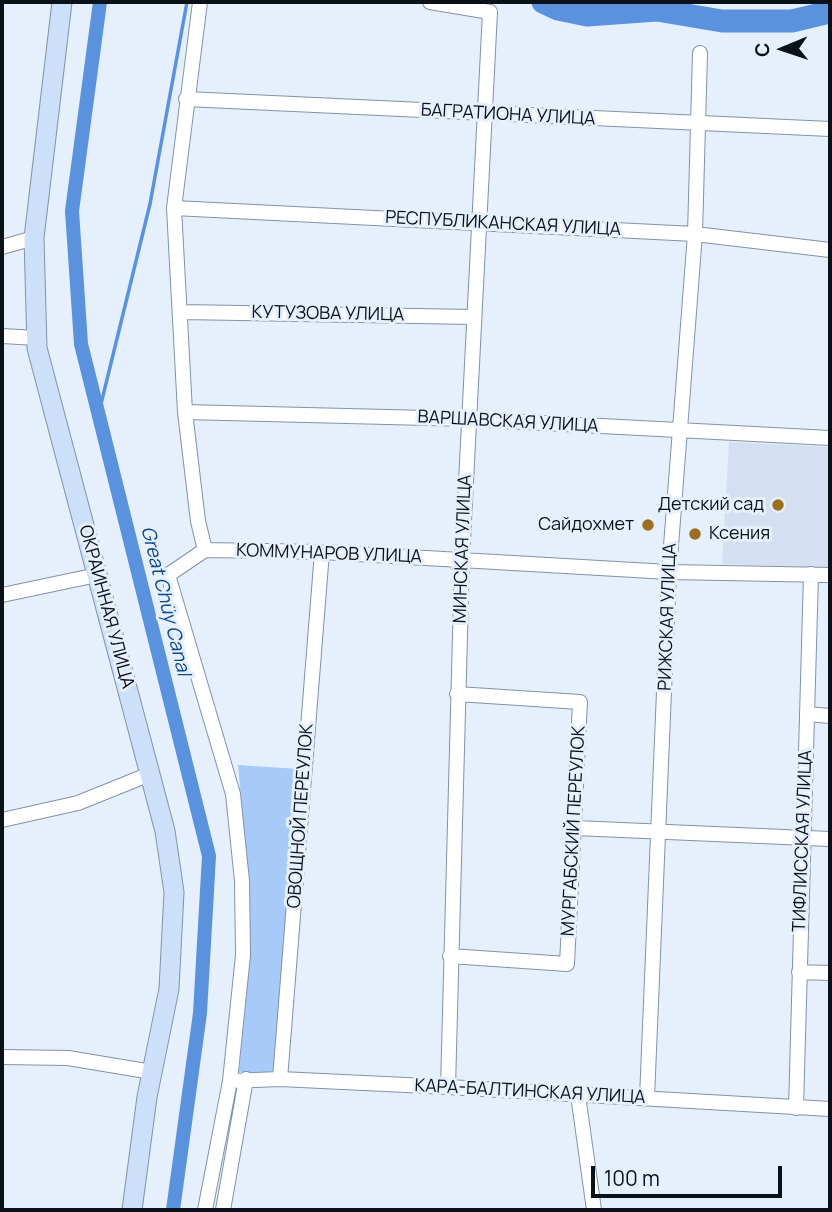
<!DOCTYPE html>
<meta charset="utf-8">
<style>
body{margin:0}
#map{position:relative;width:832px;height:1212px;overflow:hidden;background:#e6f0fd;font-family:Manrope,sans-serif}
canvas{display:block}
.frame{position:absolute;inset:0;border:4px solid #0b1118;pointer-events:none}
.north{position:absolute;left:748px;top:14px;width:70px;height:70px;-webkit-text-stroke:5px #e6f0fd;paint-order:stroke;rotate:268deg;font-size:19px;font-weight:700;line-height:28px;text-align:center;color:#0b1118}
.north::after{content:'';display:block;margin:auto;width:24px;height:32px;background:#0b1118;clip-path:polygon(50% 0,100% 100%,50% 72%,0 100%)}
.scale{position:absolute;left:591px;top:1166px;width:191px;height:32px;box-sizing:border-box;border:4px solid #0b1118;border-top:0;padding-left:9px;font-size:21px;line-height:24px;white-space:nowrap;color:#0b1118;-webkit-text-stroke:5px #e6f0fd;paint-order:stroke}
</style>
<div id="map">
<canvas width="832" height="1212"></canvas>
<div class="frame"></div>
<div class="north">С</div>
<div class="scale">100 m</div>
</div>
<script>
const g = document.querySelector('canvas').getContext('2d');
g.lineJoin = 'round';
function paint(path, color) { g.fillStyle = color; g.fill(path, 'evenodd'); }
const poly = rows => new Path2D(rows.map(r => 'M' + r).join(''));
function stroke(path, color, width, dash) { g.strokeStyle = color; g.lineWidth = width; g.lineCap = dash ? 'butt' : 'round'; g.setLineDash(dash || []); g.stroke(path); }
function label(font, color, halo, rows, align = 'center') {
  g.font = font + ' Manrope,sans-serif'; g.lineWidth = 6; g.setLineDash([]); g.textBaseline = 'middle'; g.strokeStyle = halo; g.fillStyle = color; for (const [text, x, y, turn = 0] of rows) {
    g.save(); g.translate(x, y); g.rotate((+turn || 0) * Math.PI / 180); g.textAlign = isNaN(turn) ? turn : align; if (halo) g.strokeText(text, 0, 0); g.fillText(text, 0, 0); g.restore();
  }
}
paint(poly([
 [729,442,830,447,830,568,722,564]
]), '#d4e0f1');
paint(poly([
 [238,765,299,769,275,1072,239,1072,250,955,248,876]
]), '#a8caf8');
stroke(poly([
 [99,412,150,204,187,2]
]), '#5a92dd', 3.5);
stroke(poly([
 [100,2,72,211,81,344,209,856,200,1013,173,1210]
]), '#5a92dd', 14);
stroke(poly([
 [543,2,558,9,587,15,657,10,722,21,792,21,830,12]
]), '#5a92dd', 23);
const street = poly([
 [200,2,174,208,185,412,198,521,205,550],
 [430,2,490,12,462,560,448,1087],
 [186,99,830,129],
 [174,208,695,234,830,250],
 [2,247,34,238],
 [182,312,474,317],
 [2,336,37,338],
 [185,412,468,419,830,438],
 [205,550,322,552,669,572,830,575],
 [2,595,97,575],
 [807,714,830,716],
 [2,820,78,803,150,774],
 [575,828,830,839],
 [450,956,567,964,580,702,457,694],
 [799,972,830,973],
 [2,1057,68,1058,152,1072],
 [280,1079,322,552],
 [230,1081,280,1079,448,1087,830,1109],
 [578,1095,594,1210],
 [647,1098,669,572,695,234,700,53],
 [796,1108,811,574],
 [205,1210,230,1081,243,955,242,881,233,794,168,575,205,550],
 [223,1210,246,1079]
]);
const secondary = poly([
 [62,2,34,238,37,348,165,831,174,892,169,989,147,1097,132,1210]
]);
stroke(street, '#8292a6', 16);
stroke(secondary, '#8292a6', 21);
stroke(street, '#fff', 14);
stroke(secondary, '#cde0fa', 19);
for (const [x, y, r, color] of [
 [778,505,7,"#9c6e1f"],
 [648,525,7,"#9c6e1f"],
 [695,534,7,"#9c6e1f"]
]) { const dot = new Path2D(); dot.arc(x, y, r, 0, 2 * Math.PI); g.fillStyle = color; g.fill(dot); stroke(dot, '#e6f0fd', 2.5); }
label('18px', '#0b1118', '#e6f0fd', [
 ["БАГРАТИОНА УЛИЦА",508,115,3],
 ["РЕСПУБЛИКАНСКАЯ УЛИЦА",503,224,3],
 ["КУТУЗОВА УЛИЦА",328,314,1],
 ["ВАРШАВСКАЯ УЛИЦА",508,422,3],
 ["МИНСКАЯ УЛИЦА",463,549,-88],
 ["КОММУНАРОВ УЛИЦА",329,554,2],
 ["ОКРАИННАЯ УЛИЦА",106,607,75],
 ["РИЖСКАЯ УЛИЦА",668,617,-88],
 ["ОВОЩНОЙ ПЕРЕУЛОК",301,816,-86],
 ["МУРГАБСКИЙ ПЕРЕУЛОК",574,831,-87],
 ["ТИФЛИССКАЯ УЛИЦА",803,841,-88],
 ["КАРА-БАЛТИНСКАЯ УЛИЦА",530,1092,3]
]);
label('18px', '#0b1118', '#e6f0fd', [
 ["Детский сад",764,505],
 ["Сайдохмет",634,525],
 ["Ксения",709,534,"left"]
], 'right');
label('italic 19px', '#0e478b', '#e6f0fd', [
 ["Great Chüy Canal",165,601,76]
]);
</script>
